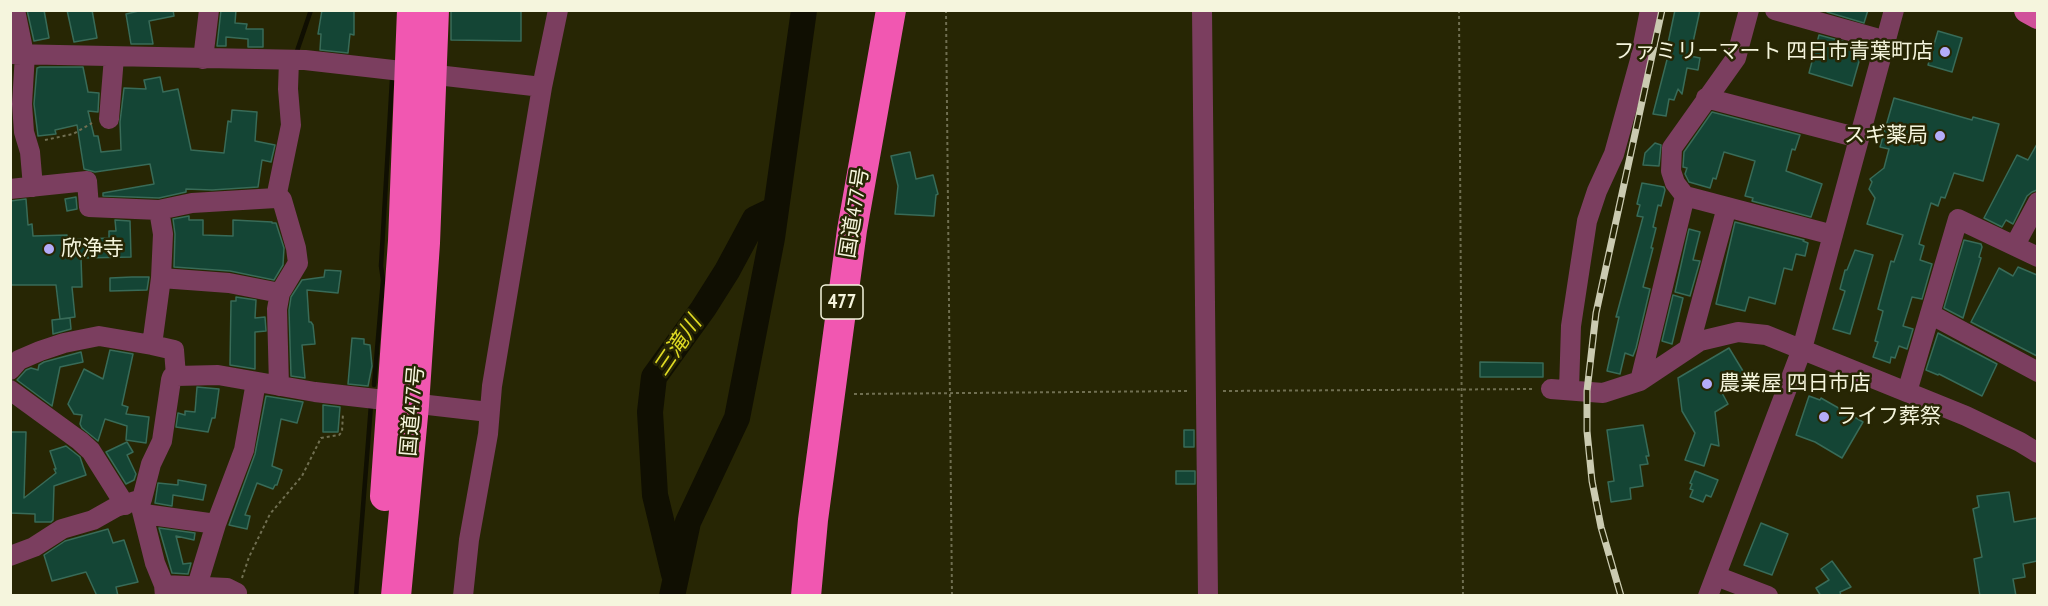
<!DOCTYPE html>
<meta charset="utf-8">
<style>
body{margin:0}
#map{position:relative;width:2048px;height:606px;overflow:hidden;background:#272604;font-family:"PT Sans Narrow",sans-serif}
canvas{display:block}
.frame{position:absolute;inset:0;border:12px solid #f5f5dd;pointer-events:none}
</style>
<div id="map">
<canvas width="2048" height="606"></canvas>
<div class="frame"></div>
</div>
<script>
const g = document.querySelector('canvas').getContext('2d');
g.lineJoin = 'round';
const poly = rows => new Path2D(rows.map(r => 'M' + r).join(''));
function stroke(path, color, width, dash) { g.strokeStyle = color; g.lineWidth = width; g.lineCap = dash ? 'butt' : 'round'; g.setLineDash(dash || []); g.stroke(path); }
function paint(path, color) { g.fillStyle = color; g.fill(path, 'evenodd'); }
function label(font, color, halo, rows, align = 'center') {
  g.font = font + ' "PT Sans Narrow","Noto Sans JP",sans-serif'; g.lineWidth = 5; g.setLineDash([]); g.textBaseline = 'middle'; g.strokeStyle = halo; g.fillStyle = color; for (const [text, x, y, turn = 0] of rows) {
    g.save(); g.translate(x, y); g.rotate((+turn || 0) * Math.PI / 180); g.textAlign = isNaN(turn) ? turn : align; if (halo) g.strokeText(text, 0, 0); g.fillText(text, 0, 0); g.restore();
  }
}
stroke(poly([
 [296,54,311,10],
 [374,385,383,280,381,266,392,80],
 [356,596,371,405]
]), '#100f02', 4.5);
stroke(poly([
 [674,574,655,495,650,412,654,377,703,309,727,271,755,219,776,209],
 [672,596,688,522,737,418,772,238,804,10]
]), '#100f02', 26);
const building = poly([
 [27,10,44,10,49,38,34,41,27,10],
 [67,10,92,10,97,38,74,42,67,10],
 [143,10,173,10,174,16,149,21,153,44,131,44,126,14,143,10],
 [221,10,236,10,235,23,247,24,246,29,263,29,263,47,248,47,248,39,226,37,226,46,217,46,221,10],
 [322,10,354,10,354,35,350,34,348,53,320,50,321,34,318,34,322,10],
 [451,10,521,10,521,41,451,40,451,10],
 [1675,10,1700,10,1690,56,1700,58,1698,70,1687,68,1682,94,1678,89,1674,100,1669,99,1666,116,1653,114,1670,48,1667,48,1675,10],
 [1827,10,1868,10,1864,23,1827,12,1827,10],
 [1938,31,1962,38,1952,72,1928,65,1938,31],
 [1819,35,1860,46,1862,51,1852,86,1809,73,1819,35],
 [40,67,83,67,88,92,99,93,98,112,88,111,94,136,98,136,101,152,121,150,120,122,124,88,146,89,144,80,160,77,163,92,178,89,191,150,224,153,228,121,231,122,232,110,257,112,255,141,275,145,271,162,262,160,258,187,212,190,186,189,186,192,159,198,103,196,103,193,154,184,150,164,95,172,84,169,77,125,55,130,56,134,38,136,34,104,37,68,40,67],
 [1894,98,1972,120,1973,117,1999,124,1983,181,1954,173,1945,198,1941,197,1938,206,1931,203,1919,244,1924,246,1920,260,1932,264,1922,299,1912,297,1903,326,1913,329,1907,349,1899,346,1895,358,1891,357,1890,363,1873,357,1878,342,1875,341,1883,311,1878,309,1891,261,1894,262,1903,235,1867,224,1875,198,1869,189,1872,182,1870,179,1884,168,1889,149,1880,147,1894,98],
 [1712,112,1800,135,1795,150,1792,149,1786,171,1822,184,1811,217,1752,201,1753,198,1745,196,1755,161,1724,152,1716,179,1713,178,1710,188,1689,182,1685,174,1687,168,1683,167,1684,152,1712,112],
 [1655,143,1661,145,1659,166,1643,165,1645,153,1655,143],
 [2037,144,2037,190,2032,192,2027,196,2013,224,2006,220,2002,227,1984,218,2017,155,2028,160,2037,144],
 [910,152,916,179,933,175,938,194,936,195,934,216,895,214,898,186,891,156,910,152],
 [1642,183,1664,187,1665,190,1661,206,1658,205,1653,227,1656,228,1651,248,1653,248,1643,287,1650,289,1636,348,1633,356,1625,353,1620,374,1607,371,1619,317,1616,317,1643,217,1637,216,1640,205,1637,204,1642,183],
 [76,197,77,209,67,211,65,199,76,197],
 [26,199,28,225,32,224,33,236,67,235,67,240,109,238,109,231,116,231,115,220,130,221,131,257,81,258,82,287,72,287,75,317,60,319,56,285,10,285,10,201,26,199],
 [189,216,189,220,203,220,203,235,233,236,233,220,272,222,272,223,276,223,284,248,283,265,274,280,230,271,174,267,175,234,173,219,189,216],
 [1735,222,1804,240,1803,241,1808,243,1805,256,1796,254,1792,270,1784,268,1775,304,1749,297,1745,311,1716,304,1735,222],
 [1689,229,1700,232,1693,260,1700,261,1690,296,1675,292,1689,229],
 [1964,240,1981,244,1982,247,1979,257,1981,258,1963,318,1944,308,1964,240],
 [1855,250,1873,255,1850,334,1833,329,1845,291,1840,289,1845,270,1847,270,1855,250],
 [2018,267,2037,275,2037,356,1971,322,1999,268,2013,276,2018,267],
 [325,270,341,271,338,293,307,290,309,322,311,322,313,325,315,344,302,345,305,378,291,376,289,310,291,297,302,280,324,277,325,270],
 [132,277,149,277,147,290,110,291,110,278,132,277],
 [1673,295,1683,298,1672,344,1662,341,1673,295],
 [236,297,256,300,255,318,265,317,266,331,255,332,255,369,230,365,231,301,236,301,236,297],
 [70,318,71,329,53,334,52,320,70,318],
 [1938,333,1997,364,1982,396,1939,374,1938,375,1926,370,1938,333],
 [352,338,364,339,364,344,370,345,372,366,368,386,348,384,352,338],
 [1729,348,1746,376,1721,391,1728,404,1715,412,1719,446,1711,444,1704,466,1685,460,1695,433,1682,411,1678,378,1729,348],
 [110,350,133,354,122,405,128,407,126,414,149,417,146,443,126,440,127,426,105,419,98,441,82,428,80,424,82,415,74,414,68,404,84,369,103,379,110,350],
 [81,352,83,362,60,367,52,406,17,380,26,370,31,368,38,370,39,365,44,362,81,352],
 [1480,362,1543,363,1543,377,1480,377,1480,362],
 [197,387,219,389,215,418,212,418,208,432,176,427,178,413,185,415,185,411,195,412,197,387],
 [266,396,303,402,297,423,281,419,272,466,282,470,277,485,275,485,273,489,257,483,245,515,250,516,247,529,229,525,255,454,266,396],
 [1809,396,1820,400,1821,398,1863,422,1842,458,1815,442,1796,435,1809,396],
 [323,405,340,407,338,432,323,432,323,405],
 [1643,425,1649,456,1646,456,1648,464,1640,465,1643,486,1630,488,1631,499,1611,502,1608,482,1614,481,1607,430,1643,425],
 [1184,430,1194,430,1194,447,1184,447,1184,430],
 [10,432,26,432,24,498,56,473,54,469,56,469,50,451,66,446,80,457,86,475,54,486,53,520,51,522,35,522,35,514,10,513,10,432],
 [127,442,133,452,127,455,136,474,134,480,126,484,106,452,127,442],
 [1176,471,1195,471,1195,484,1176,484,1176,471],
 [1695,471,1718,480,1711,497,1706,495,1703,502,1690,497,1693,490,1690,489,1692,484,1690,483,1695,471],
 [178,480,206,485,203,500,173,495,172,506,155,503,158,483,178,485,178,480],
 [2009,492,2014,522,2037,518,2037,561,2023,564,2025,577,2013,579,2016,596,1980,596,1974,559,1982,557,1973,509,1979,507,1977,496,2009,492],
 [1761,523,1788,534,1772,575,1744,565,1761,523],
 [159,528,195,533,194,540,176,536,183,564,191,563,188,574,172,573,159,528],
 [108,529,113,543,124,540,138,582,116,587,118,596,97,596,86,572,52,581,44,555,65,541,108,529],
 [1832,561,1851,587,1840,592,1841,596,1821,596,1816,588,1829,580,1821,569,1832,561]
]);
paint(building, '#144535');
stroke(building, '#386b58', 1.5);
stroke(poly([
 [946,10,952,596],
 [1459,10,1463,596],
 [45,140,73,134,92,123],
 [1223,391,1535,389],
 [854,394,1190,391],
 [242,578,249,557,270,514,302,476,321,438,339,435,342,432,343,413]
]), '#706f51', 2, [3, 3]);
stroke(poly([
 [15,10,24,54],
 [1202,10,1208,596],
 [1749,10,1736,58,1672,148,1671,171,1675,183,1685,196,1833,235],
 [1775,10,1886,41],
 [10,54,305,60,542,87],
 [25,54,22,104,24,132,30,152,33,187],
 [203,59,209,10],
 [1706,98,1859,138],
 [109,119,114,57],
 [10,189,87,181,89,207,159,210],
 [277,194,282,200,296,248,298,263,280,293,277,309,279,386],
 [2015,245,2038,202],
 [161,278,229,283,280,293],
 [1930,314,2038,372],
 [1689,347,1727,207],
 [10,370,19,360,40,351,64,343,99,336,152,345],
 [176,376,218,375,315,392,489,412],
 [1640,381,1685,196],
 [1551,389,1603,393,1640,381,1700,341,1738,332,1766,335,1966,416,2020,442,2038,453],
 [10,390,80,441,91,451,125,505],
 [1569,390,1571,326,1587,221,1597,191,1614,154,1640,60,1650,10],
 [1907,392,1958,219,2038,257],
 [140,503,155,563,164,585,165,596],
 [144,514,216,524,244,450,256,382],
 [10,556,34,547,62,529,93,520,116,507,142,499,151,464,162,441,171,380,172,377,176,376,174,350,152,345,161,278,163,234,159,210,192,203,276,198,291,125,288,89,289,60],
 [1716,576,1768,596],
 [164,585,227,588,237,593],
 [197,586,216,524],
 [463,596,469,540,488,434,492,386,542,87,558,10],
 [1708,596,1802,349,1894,10]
]), '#7b3e5f', 20);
stroke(poly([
 [2027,10,2038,16]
]), '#d0519a', 26);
stroke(poly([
 [385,496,403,241,412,10],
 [396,596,414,405,425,243,434,10],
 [806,596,813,520,852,230,891,10]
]), '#f157b1', 30);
const rail = poly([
 [1621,596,1601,527,1592,481,1587,431,1587,391,1596,313,1662,10]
]);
stroke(rail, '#cbcbb1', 7);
stroke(rail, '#272604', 4.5, [14]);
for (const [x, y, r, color] of [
 [1945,52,6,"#b4acf9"],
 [1940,136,6,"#b4acf9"],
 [49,249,6,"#b4acf9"],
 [1707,384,6,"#b4acf9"],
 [1824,417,6,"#b4acf9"]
]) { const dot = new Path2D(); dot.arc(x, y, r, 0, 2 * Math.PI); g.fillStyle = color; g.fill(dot); stroke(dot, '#272604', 2); }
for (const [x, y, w] of [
 [842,302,42]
]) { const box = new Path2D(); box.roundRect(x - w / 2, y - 17, w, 34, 4.5); g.fillStyle = '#272604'; g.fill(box); stroke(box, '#f5f5dd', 1.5); }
label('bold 20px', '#f5f5dd', null, [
 ["477",842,302]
]);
label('21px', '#f5f5dd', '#272604', [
 ["ファミリーマート 四日市青葉町店",1933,52,"right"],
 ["スギ薬局",1928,136,"right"],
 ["欣浄寺",61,249],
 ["農業屋 四日市店",1719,384],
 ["ライフ葬祭",1836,417]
], 'left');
label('21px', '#f5f5dd', '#272604', [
 ["国道477号",855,213,-81],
 ["国道477号",413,411,-85]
]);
label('italic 22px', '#dfda24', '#272604', [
 ["三滝川",678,346,-56]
]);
</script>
